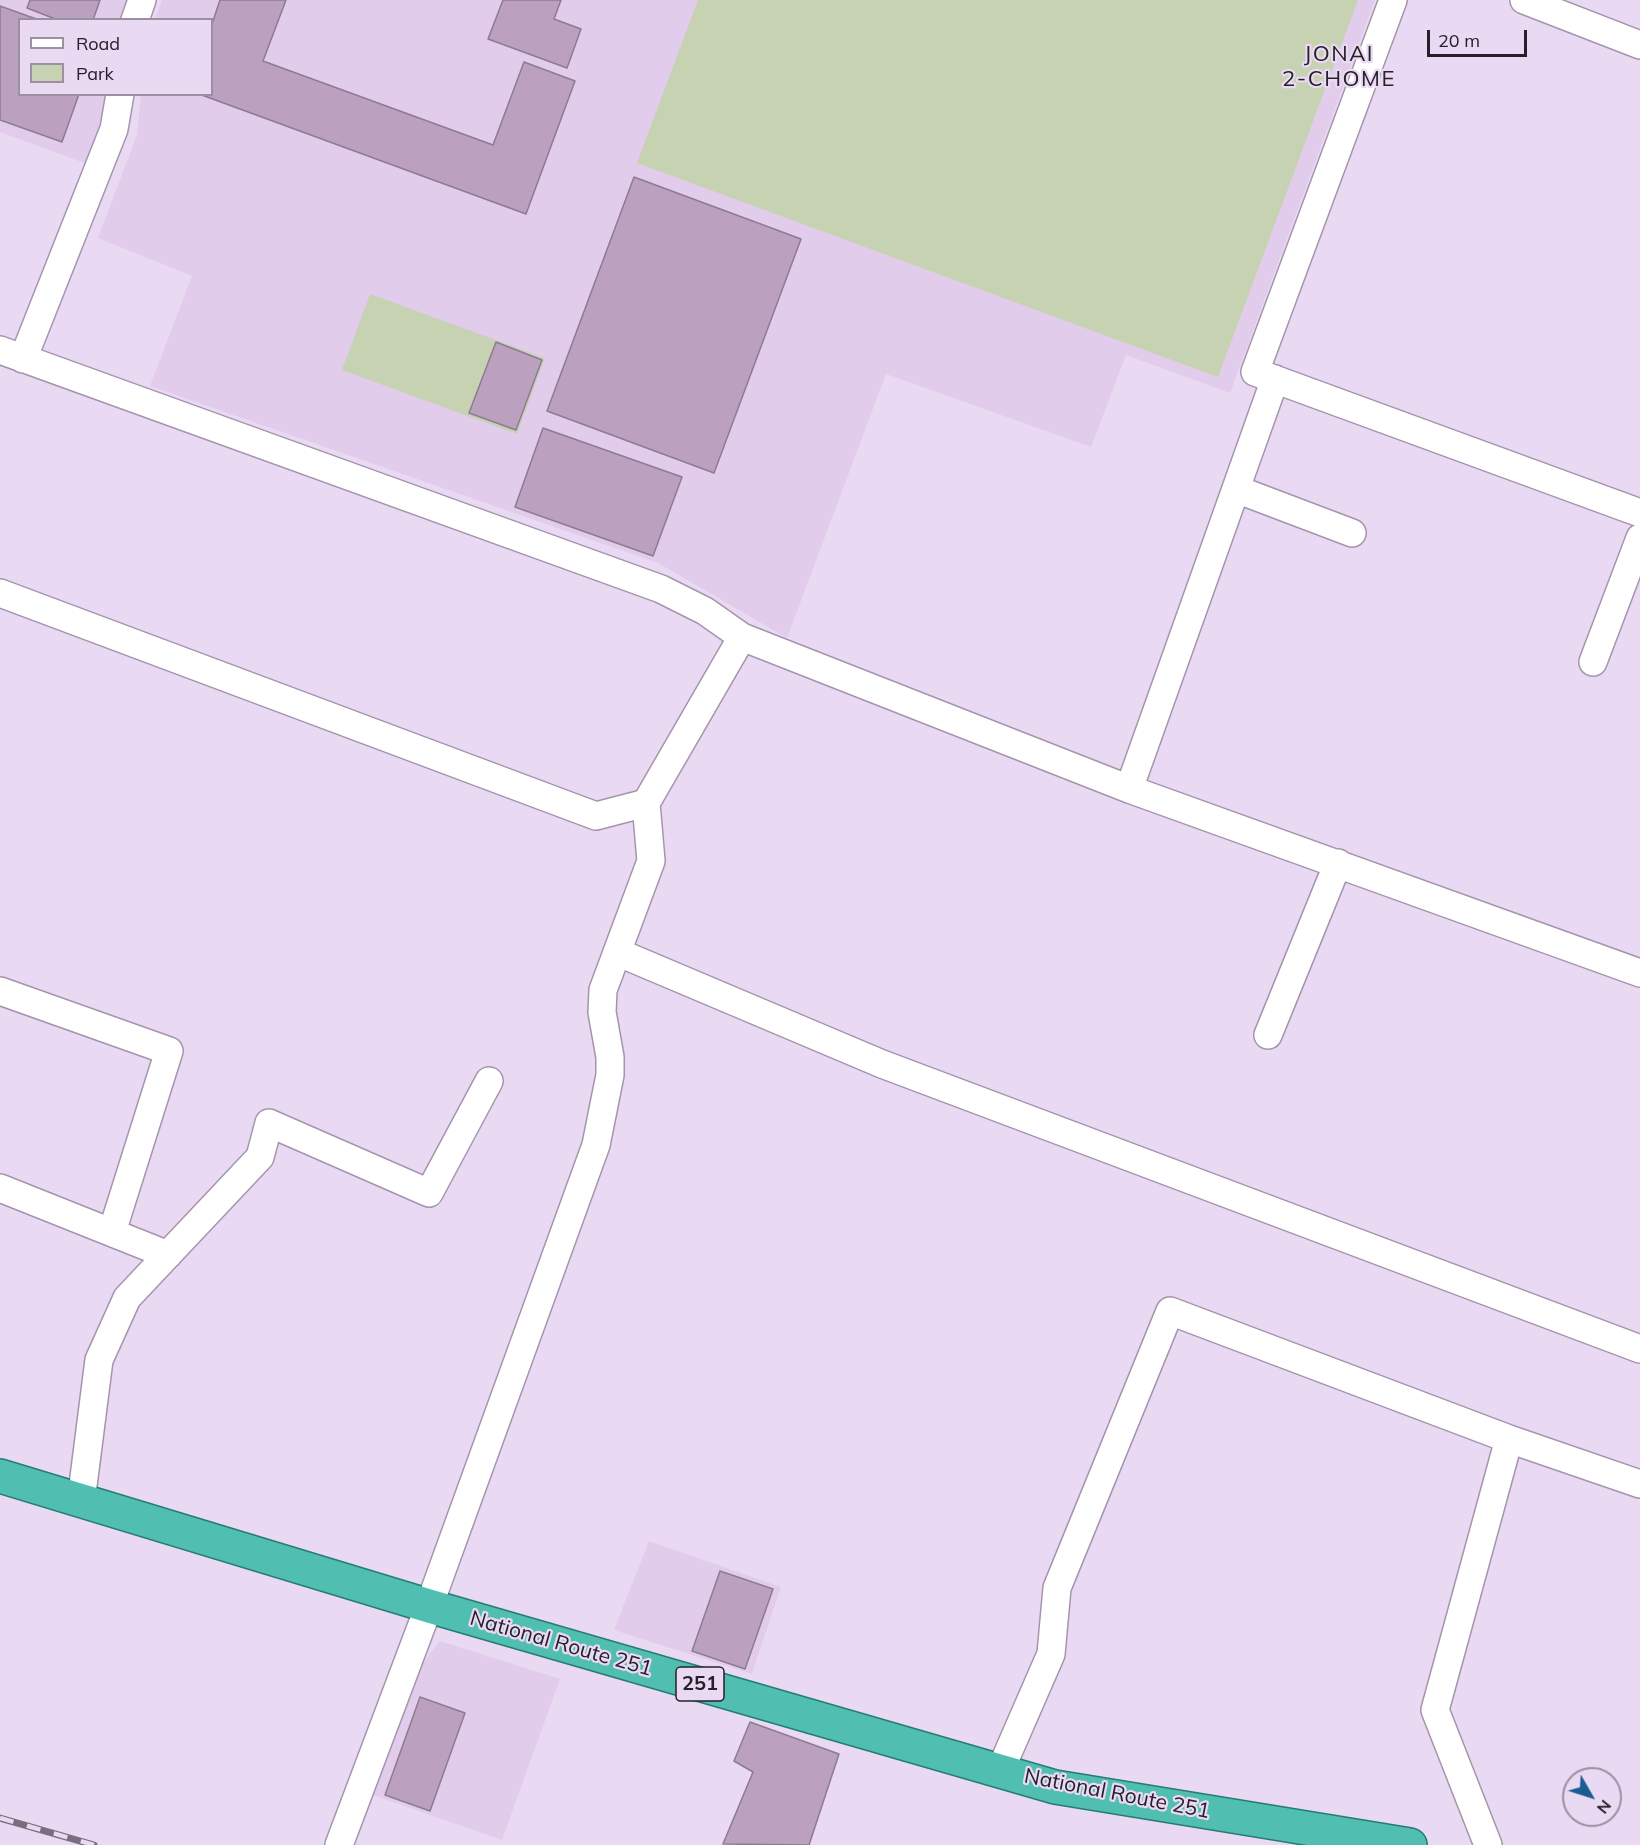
<!DOCTYPE html>
<style>
body{margin:0}
#map{position:relative;width:1640px;height:1845px;overflow:hidden;background:#ead9f3;font-family:Mulish,sans-serif}
canvas{display:block}
.legend{position:absolute;left:18px;top:18px;width:195px;height:78px;box-sizing:border-box;background:#ead9f3;border:2px solid #9c8fa2;margin:0;padding:8px 10px;list-style:none;font-size:18px;color:#262029}
.legend li{display:flex;align-items:center;gap:12px;height:30px}
.legend b{width:30px;border:2px solid #9c8fa2}
.north{position:absolute;left:1562px;top:1767px;width:60px;height:60px;box-sizing:border-box;background:#ead9f3;border:2px solid #9c8fa2;border-radius:50%;rotate:129deg;font-size:16px;font-weight:700;line-height:24px;text-align:center;color:#262029}
.north::after{content:'';display:block;margin:auto;width:21px;height:27px;background:#1b5d93;clip-path:polygon(50% 0,100% 100%,50% 72%,0 100%)}
.scale{position:absolute;left:1427px;top:30px;width:100px;height:27px;box-sizing:border-box;border:3px solid #262029;border-top:0;padding-left:8px;font-size:18px;line-height:21px;white-space:nowrap;color:#262029;-webkit-text-stroke:4px #ead9f3;paint-order:stroke}
</style>
<div id="map">
<canvas width="1640" height="1845"></canvas>
<ul class="legend">
<li><b style="height:8px;background:#fff"></b>Road</li>
<li><b style="height:16px;background:#c7d2b2"></b>Park</li>
</ul>
<div class="north">N</div>
<div class="scale">20 m</div>
</div>
<script>
const ctx = document.querySelector('canvas').getContext('2d');
ctx.lineJoin = 'round';
function fill(path, color) {
  ctx.fillStyle = color;
  ctx.fill(path, 'evenodd');
}
function strokePath(path, color, width, dash) {
  ctx.strokeStyle = color;
  ctx.lineWidth = width;
  ctx.lineCap = dash ? 'butt' : 'round';
  ctx.setLineDash(dash || []);
  ctx.stroke(path);
}
function drawText(font, color, halo, rows, align = 'center') {
  ctx.font = font + ' Mulish,sans-serif';
  ctx.lineWidth = 4.5;
  ctx.setLineDash([]);
  ctx.textBaseline = 'middle';
  ctx.strokeStyle = halo;
  ctx.fillStyle = color;
  for (const [text, x, y, turn = 0] of rows) {
    ctx.save();
    ctx.translate(x, y);
    ctx.rotate((+turn || 0) * Math.PI / 180);
    ctx.textAlign = isNaN(turn) ? turn : align;
    if (halo) ctx.strokeText(text, 0, 0);
    ctx.fillText(text, 0, 0);
    ctx.restore();
  }
}
fill(new Path2D(`
 M0,0H128L121,19L20,20V94L110,95L90,165L0,132Z
 M162,0H1375L1230,393L1126,355L1091,447L886,374L787,638L658,563L150,386L192,276L98,238L137,135L141,95L212,94V20L155,19Z
 M649,1541L781,1587L752,1674L614,1630Z
 M440,1641L560,1679L502,1840L373,1795L422,1664Z`), '#e1cceb');
fill(new Path2D(`
 M698,0H1358L1218,377L637,163Z
 M370,294L545,358L517,434L342,370Z`), '#c7d2b2');
const building = new Path2D(`
 M30,0H100L93,20H58L27,8Z
 M220,0H286L263,61L493,145L524,62L575,81L526,214L199,94H212V24Z
 M503,0H561L554,19L581,29L567,68L488,39Z
 M0,6L39,20H20V94H79L62,142L0,120Z
 M634,177L801,239L714,473L547,411Z
 M496,342L542,360L516,430L469,413Z
 M543,428L682,477L653,556L515,507Z
 M720,1571L773,1589L745,1669L692,1651Z
 M420,1697L465,1713L430,1811L385,1795Z
 M750,1722L839,1754L809,1845L723,1844L753,1772L734,1761Z`);
fill(building, '#bba0c0');
strokePath(building, '#8d7b90', 1.5);
const minor = new Path2D(`
 M1393,0L1255,372L1640,513
 M1524,0L1640,45
 M135,20L142,0
 M0,350L661,589L705,611L742,637L1129,789L1640,973
 M23,359L114,129L120,94
 M1236,489L1352,533
 M0,593L596,816L646,803
 M1593,662L1640,538
 M1129,789L1275,379
 M617,952L882,1064L1640,1349
 M0,991L169,1051L112,1232
 M1268,1035L1338,863
 M0,1188L168,1255
 M81,1501L99,1360L127,1298L260,1157L269,1123L429,1193L489,1081
 M1000,1771L1051,1654L1057,1588L1170,1311L1509,1439L1640,1484
 M339,1845L429,1606L596,1145L610,1075V1057L602,1012L603,990L651,861L646,803L742,637
 M1488,1845L1435,1710L1509,1439`);
const trunk = new Path2D(`
 M0,1476L429,1606L1055,1787L1410,1845`);
strokePath(minor, '#a595ac', 30);
strokePath(trunk, '#257c74', 36);
strokePath(minor, '#fff', 27);
strokePath(trunk, '#50beb0', 33);
const rail = new Path2D(`
 M0,1818L94,1845`);
strokePath(rail, '#796e7e', 7);
strokePath(rail, '#ead9f3', 4.5, [14]);
for (const [x, y, w] of [
 [700,1684,48]
]) {
  const box = new Path2D();
  box.roundRect(x - w / 2, y - 17, w, 34, 4.5);
  ctx.fillStyle = '#ead9f3';
  ctx.fill(box);
  strokePath(box, '#262029', 1.5);
}
drawText('bold 20px', '#262029', null, [
 ["251",700,1684]
]);
drawText('21px', '#262029', '#ead9f3', [
 ["National Route 251",561,1644,16],
 ["National Route 251",1117,1794,11]
]);
ctx.letterSpacing = '1.5px';
drawText('22px', '#262029', '#ead9f3', [
 ["JONAI",1339,54],
 ["2-CHOME",1339,79]
]);
ctx.letterSpacing = '0px';
</script>
